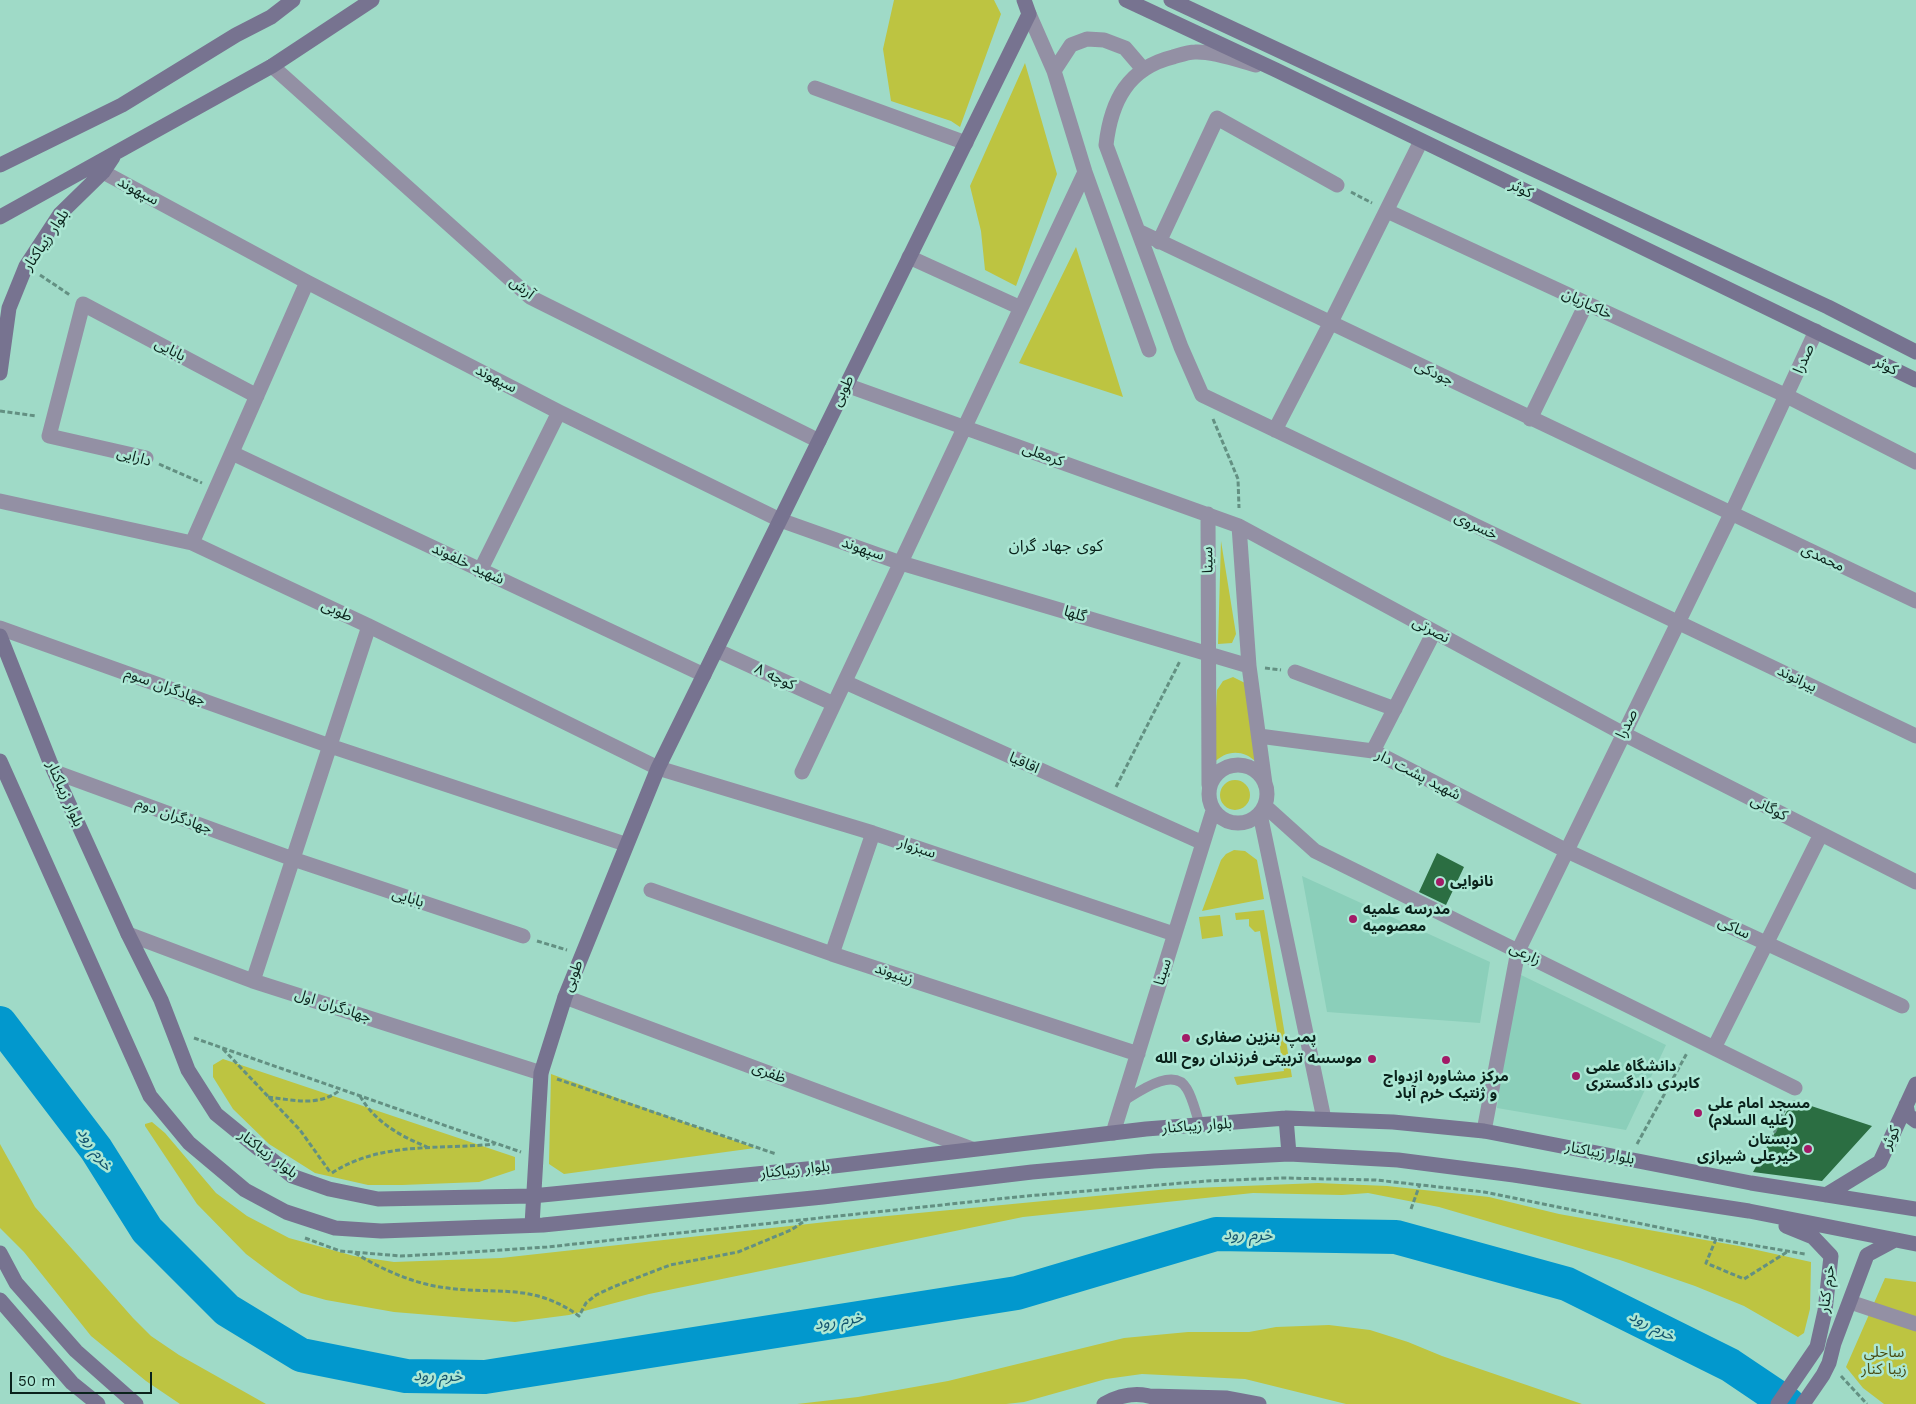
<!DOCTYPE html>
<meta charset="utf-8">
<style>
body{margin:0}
#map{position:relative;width:1916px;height:1404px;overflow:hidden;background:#9fdac7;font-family:"Work Sans",sans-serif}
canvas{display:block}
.scale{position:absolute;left:10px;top:1372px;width:142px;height:22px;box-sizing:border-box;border:2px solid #0a221b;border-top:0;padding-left:6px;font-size:15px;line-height:18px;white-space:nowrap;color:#0a221b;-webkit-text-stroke:4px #ace7d4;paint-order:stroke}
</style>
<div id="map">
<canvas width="1916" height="1404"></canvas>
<div class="scale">50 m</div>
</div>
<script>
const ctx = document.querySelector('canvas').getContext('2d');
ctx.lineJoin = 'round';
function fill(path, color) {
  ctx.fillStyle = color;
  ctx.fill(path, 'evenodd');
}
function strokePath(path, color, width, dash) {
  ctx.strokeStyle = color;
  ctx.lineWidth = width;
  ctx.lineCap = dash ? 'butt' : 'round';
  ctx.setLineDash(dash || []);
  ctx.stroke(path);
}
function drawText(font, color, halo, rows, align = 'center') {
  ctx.font = font + ' "Work Sans","Noto Sans Arabic",sans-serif';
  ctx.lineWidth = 5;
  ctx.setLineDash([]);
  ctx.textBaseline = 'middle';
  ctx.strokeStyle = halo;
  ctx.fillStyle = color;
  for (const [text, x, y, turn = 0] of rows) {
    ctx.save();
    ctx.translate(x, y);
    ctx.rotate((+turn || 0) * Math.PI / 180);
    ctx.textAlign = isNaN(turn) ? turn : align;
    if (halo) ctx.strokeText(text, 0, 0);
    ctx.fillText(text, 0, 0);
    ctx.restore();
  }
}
fill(new Path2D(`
 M1302,876L1490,962L1480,1023L1327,1012Z
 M1521,975L1666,1045L1626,1130L1497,1108L1505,1031Z`), '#8bcfba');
fill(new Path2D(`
 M894,0H994L1001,14L960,127L951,121L891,101L883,49Z
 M1025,63L1057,174L1016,286L985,270L981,231L970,186Z
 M1076,247L1123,397L1019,363Z
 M1221,541L1236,634L1232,643L1218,644Z
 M1233,677L1247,684L1256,762C1243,749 1225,750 1213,764L1217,690L1223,681Z
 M1220 795a15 15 0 1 1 30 0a15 15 0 1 1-30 0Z
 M1234,850L1245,851L1257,860L1264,899L1202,911L1221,860L1226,854Z
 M1264,910L1292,1077L1237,1085L1234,1077L1284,1071L1260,931L1255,932L1249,926V919L1236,920L1235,913Z
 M1220,915L1223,936L1202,939L1199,917Z
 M223,1059L515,1157V1170L479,1182L402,1185H368L315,1173L269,1144L233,1109L213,1077V1065Z
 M551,1074L755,1148L564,1174L549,1164Z
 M152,1122L165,1133L216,1193L247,1216L289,1238L354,1256L394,1262L501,1258L835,1221L1169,1189L1318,1183L1387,1186L1489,1197L1559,1214L1739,1246L1811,1262L1810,1309L1804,1333L1798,1337L1744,1306L1695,1286L1620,1260L1439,1207L1368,1193L1342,1195L1253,1193L1023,1217L649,1294L569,1315L515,1322L394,1312L326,1300L301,1293L278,1278L246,1254L197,1204L145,1126V1124Z
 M0,1144L35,1207L133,1318L151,1336L179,1355L266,1404H180L146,1381L91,1336L24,1252L0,1228Z
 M1885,1278L1916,1282V1404H1884L1863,1388L1846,1367Z
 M1329,1325L1370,1330L1408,1342L1442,1356L1582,1404H1346L1245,1379L1142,1374L1106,1379L1024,1402L1006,1404H797L858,1397L948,1381L1124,1338L1188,1332H1249L1276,1327Z`), '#bdc441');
strokePath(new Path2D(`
 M0,1023L96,1149L147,1230L227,1310L301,1355L406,1376L485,1377L1017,1293L1216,1234L1396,1237L1567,1284L1730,1365L1788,1404`), '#0298cd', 34);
fill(new Path2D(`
 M1437,853L1464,867L1446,905L1419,892Z
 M1793,1100L1872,1126L1822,1181L1753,1172Z`), '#2b6e42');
strokePath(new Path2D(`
 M1351,192L1372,203
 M40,275L70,295
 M0,411L36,416
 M1213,419L1238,479L1239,508
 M159,464L202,483
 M1265,668L1281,670
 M1116,787L1180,661
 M537,941L567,950
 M194,1038L521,1152
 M223,1049L300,1130L330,1172
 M557,1079L776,1154
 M360,1096C375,1122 400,1136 427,1147
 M268,1097C294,1100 319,1107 340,1090
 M1637,1144L1687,1053
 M1759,1167L1788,1102
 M332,1173C381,1141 439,1150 495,1144
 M1411,1209L1420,1184
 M305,1238L340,1251L401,1256L458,1253L547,1247L1026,1196L1207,1181L1283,1178L1376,1180L1484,1192L1716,1239L1805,1254
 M1716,1239L1706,1263L1744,1279L1787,1252
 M355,1253C381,1269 410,1282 440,1287C493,1296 531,1281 579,1316L586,1303L596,1295L613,1287L670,1265L738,1252L791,1230L806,1220
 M1841,1376L1867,1404`), '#639082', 3, [5, 2.5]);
strokePath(new Path2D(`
 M1122,1102C1137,1093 1174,1065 1187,1089C1193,1099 1196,1114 1200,1125`), '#9390a4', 10);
strokePath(new Path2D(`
 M1029,14L1054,71L1085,172L1149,350
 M1256,65C1238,60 1213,51 1195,52C1188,52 1180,55 1173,57C1128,68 1111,101 1106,145L1181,347L1202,395L1916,736
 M272,66L530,297L819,441
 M1054,71L1071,45L1087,39L1104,40L1125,48L1143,69
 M815,88L966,143
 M103,172L307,282L559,412L780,520L901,563L1249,666
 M1387,211L1787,396L1916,462
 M1138,231L1916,601
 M1159,242L1217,118L1337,185
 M909,257L1021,308
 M846,385L1239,526L1622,733L1916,882
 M1530,419L1586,304
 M1275,430L1330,324L1421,141
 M232,453L704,675
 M146,458L49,436L83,304L257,396
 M0,501L192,543L369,626L658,768L873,833L1174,934
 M1208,514L1209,785
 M1239,526L1249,666L1265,784
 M192,543L307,282
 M480,571L559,412
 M0,628L330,746L625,844
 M716,650L834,704
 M1295,672L1395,709
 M845,682L1203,843
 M1259,736L1373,751L1567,851L1902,1006
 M1373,751L1434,632
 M1209 794a29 29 0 1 1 58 0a29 29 0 1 1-58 0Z
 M55,772L293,859L523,936
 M802,772L1085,172
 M1265,806L1315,851L1795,1088
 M1260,814L1324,1119
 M651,890L832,954L1138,1054
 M128,934L253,981L541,1073
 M832,954L873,833
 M253,981L369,626
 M565,997L972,1149
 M1714,1048L1821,834
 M1484,1131L1518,951L1731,514L1816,331
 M1113,1133L1213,811
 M1850,1302L1916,1324`), '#9390a4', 15);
strokePath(new Path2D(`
 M1126,0L1276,70L1916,380
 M1171,0L1828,307L1916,352
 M0,165L122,105L236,35L271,17L293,0
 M0,217L272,66L372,0
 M0,373L9,308L26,266L60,214L103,172L113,157
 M0,636L50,762L128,934L161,1000L188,1070L216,1114L292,1176L329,1189L378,1199L532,1196L817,1168L1146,1129L1286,1118L1393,1122L1484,1131L1751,1183L1916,1209
 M0,761L150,1096L189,1143L245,1190L286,1212L335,1228L381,1231L543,1225L823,1197L1032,1172L1154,1161L1289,1154L1398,1160L1514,1175L1749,1211L1916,1244
 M1906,1105L1908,1115L1916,1121
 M1286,1118L1289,1154
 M1826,1195L1880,1162L1916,1084
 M532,1225L541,1073L565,997L658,768L1029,14L1024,0
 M0,1253L16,1283L76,1351L136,1404
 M0,1300L72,1383L98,1404
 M1149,1396L1227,1398L1259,1404
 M1104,1404C1122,1394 1139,1391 1158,1399
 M1778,1404L1817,1347L1825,1311L1831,1256L1813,1237L1786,1226
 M1803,1404L1823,1375L1829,1363L1834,1343L1867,1255L1895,1240`), '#777390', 15);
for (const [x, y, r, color] of [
 [1440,882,5,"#a21b67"],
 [1353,919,5,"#a21b67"],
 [1186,1038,5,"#a21b67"],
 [1372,1059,5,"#a21b67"],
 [1446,1060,5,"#a21b67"],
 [1576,1076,5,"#a21b67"],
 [1698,1113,5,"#a21b67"],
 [1808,1149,5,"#a21b67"]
]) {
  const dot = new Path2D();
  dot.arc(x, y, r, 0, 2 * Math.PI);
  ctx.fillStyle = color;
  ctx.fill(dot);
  strokePath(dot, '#ace7d4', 2);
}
drawText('15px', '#0a221b', '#ace7d4', [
 ["کوثر",1521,189,26],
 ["سپهوند",138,191,28],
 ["بلوار زیباکنار",46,240,-56],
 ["آرش",522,288,38],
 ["خاکبازیان",1587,304,25],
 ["بابایی",170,350,28],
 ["صدرا",1804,359,-66],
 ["کوثر",1886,366,26],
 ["جودکی",1434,373,25],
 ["سپهوند",496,379,27],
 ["طوبی",843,391,-64],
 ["کرمعلی",1043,455,20],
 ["دارایی",134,457,16],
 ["خسروی",1476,526,26],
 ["سپهوند",863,549,19],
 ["محمدی",1823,558,25],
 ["سینا",1208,560,-91],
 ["شهید خلفوند",468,564,25],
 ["طوبی",337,611,25],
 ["گلها",1075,614,17],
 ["نصرتی",1431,630,28],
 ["کوچه ۸",775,677,25],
 ["بیرانوند",1797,679,26],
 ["جهادگران سوم",165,687,20],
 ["صدرا",1627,724,-64],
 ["اقاقیا",1024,763,24],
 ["شهید پشت دار",1418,775,27],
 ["بلوار زیباکنار",65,794,66],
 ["کوگانی",1769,808,27],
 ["جهادگران دوم",174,816,20],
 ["سبزوار",917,848,18],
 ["بابایی",408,898,18],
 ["ساکی",1734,928,25],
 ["زارعی",1525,954,26],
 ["سینا",1163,972,-73],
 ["زینیوند",894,974,18],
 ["طوبی",573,976,-69],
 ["جهادگران اول",333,1006,18],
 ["ظفری",769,1073,21],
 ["بلوار زیباکنار",1197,1126,-4],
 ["کوثر",1891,1138,-65],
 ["بلوار زیباکنار",1600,1153,11],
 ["بلوار زیباکنار",268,1154,37],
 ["بلوار زیباکنار",795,1170,-6],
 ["خرم کنار",1827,1289,-83]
]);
drawText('bold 15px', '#0a221b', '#ace7d4', [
 ["نانوایی",1450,882],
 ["مدرسه علمیه",1363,910],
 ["معصومیه",1363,927],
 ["پمپ بنزین صفاری",1196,1038],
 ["موسسه تربیتی فرزندان روح الله",1362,1059,"right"],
 ["دانشگاه علمی",1586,1067],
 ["کابردی دادگستری",1586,1084],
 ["مرکز مشاوره ازدواج",1446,1077,"center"],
 ["و ژنتیک خرم آباد",1446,1094,"center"],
 ["مسجد امام علی",1708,1104],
 ["(علیه السلام)",1708,1121],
 ["دبستان",1798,1140,"right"],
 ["خیرعلی شیرازی",1798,1157,"right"]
], 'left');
drawText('15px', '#484b12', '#ace7d4', [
 ["ساحلی",1884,1353],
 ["زیبا کنار",1884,1370]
]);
drawText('16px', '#0a221b', '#ace7d4', [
 ["کوی جهاد گران",1056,546]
]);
drawText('italic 16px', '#11526e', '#ace7d4', [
 ["خرم رود",95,1149,55],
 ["خرم رود",1248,1235,1],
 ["خرم رود",839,1321,-9],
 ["خرم رود",1652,1326,27],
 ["خرم رود",438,1376,1]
]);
</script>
